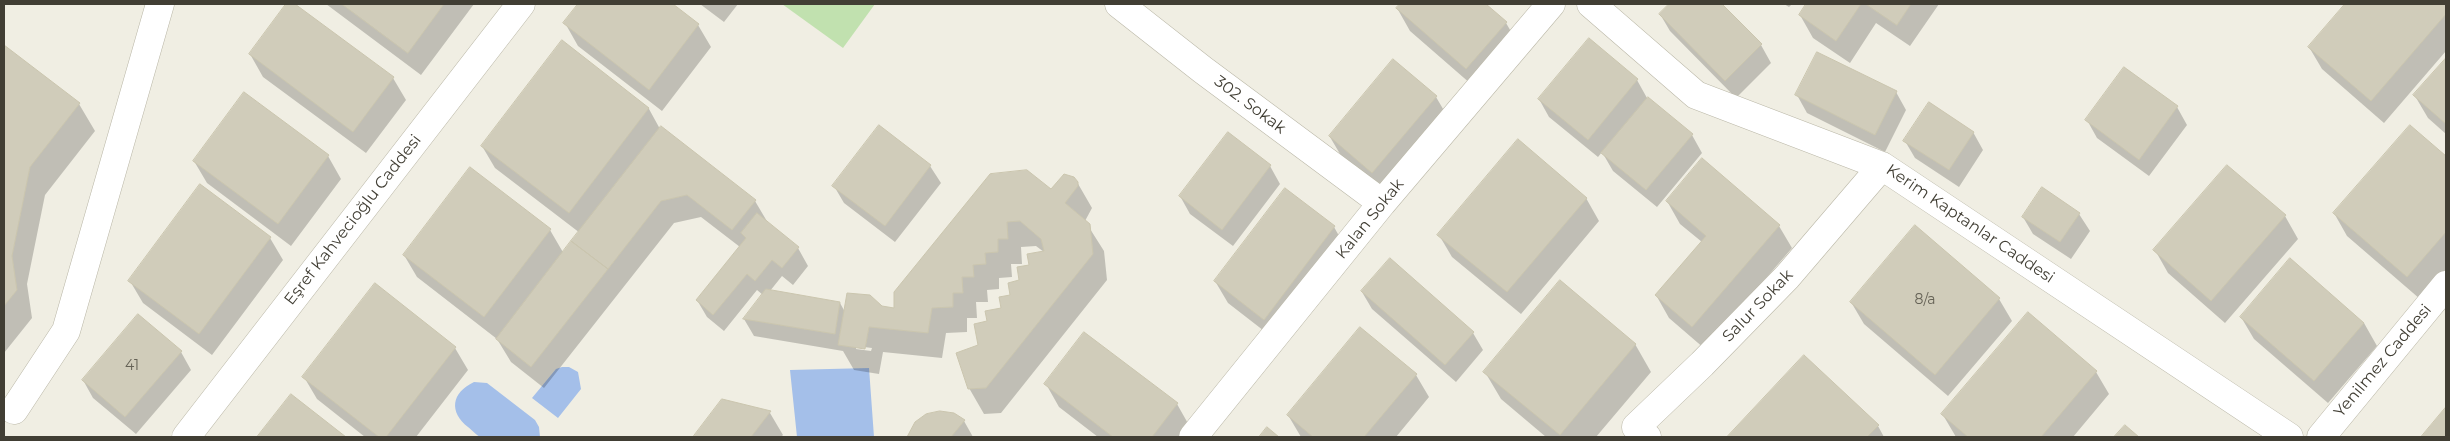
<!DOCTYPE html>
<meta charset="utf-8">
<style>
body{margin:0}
#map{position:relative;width:2450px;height:441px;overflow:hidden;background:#f0eee3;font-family:Montserrat,sans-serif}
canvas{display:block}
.frame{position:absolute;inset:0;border:5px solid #413e34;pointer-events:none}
</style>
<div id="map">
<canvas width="2450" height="441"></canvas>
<div class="frame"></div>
</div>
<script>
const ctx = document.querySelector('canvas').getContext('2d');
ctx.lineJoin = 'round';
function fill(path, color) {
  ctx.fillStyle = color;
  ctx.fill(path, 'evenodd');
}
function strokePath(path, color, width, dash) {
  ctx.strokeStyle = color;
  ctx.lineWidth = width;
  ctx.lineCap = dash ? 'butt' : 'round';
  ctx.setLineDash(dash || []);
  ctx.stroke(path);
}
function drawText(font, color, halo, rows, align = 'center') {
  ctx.font = font + ' Montserrat,sans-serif';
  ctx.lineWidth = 4;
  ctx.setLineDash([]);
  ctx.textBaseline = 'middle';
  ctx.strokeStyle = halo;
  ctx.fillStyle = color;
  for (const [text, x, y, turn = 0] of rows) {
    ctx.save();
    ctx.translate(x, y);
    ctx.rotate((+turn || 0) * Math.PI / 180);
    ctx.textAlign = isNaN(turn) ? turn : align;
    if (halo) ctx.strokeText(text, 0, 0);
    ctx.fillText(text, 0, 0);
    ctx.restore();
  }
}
fill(new Path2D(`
 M782,4H875L843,48Z`), '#c1e1af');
fill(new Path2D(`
 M562,367H569L578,372L581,389L558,418L532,398L556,369Z
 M869,368L874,437H797L790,370Z
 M474,382L487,383L535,420L539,427L540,437C528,437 490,441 481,437C477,436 472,430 468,427C449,412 451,393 474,382Z`), '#a4bfe9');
fill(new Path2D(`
 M288,4H293L393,78L406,100L366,153L263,77L250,54Z
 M326,4H474L421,75Z
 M580,4H671L698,25L711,47L662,111L578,46L565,23Z
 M700,4H738L724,22Z
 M1401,4H1484L1506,23L1519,45L1479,91L1410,31L1397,8Z
 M1671,4H1720L1761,45L1771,63L1736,98L1670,31L1660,14Z
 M1784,4H1792L1789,7Z
 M1808,4H1939L1910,46L1876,23L1850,63L1813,38L1800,15Z
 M2347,4H2446V51L2384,123L2322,69L2309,47Z
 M1589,40L1637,80L1647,98L1692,135L1702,153L1657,207L1613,171L1602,152L1598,157L1549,117L1539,99Z
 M562,42L649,109L660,129L755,201L768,223L798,248L808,266L793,285L782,276L770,291L840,303L845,312L881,307L895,310L896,293L1051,190L1077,182L1092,208L1085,221L1104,251L1107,280L1001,413L984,414L969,388L979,346L988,322L1002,309L1031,266L1044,252L1036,246L1021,247L1022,264H1011L1012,277L999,278V289L987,290L988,302H976L977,318H967V332L946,333L942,358L883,352L879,374L854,370L843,351L754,336L744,319L763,295L757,290L724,331L707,317L697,300L740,247L701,217L674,223L544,388L511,362L497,339L417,277L404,255L550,230L564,254L580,233L495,168L482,146ZM856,346L872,348L871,351L856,349Z
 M4,46L79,104L95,131L45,195L27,284L32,318L4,353Z
 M2446,59V134L2428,118L2415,96Z
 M1896,92L1906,110L1885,152L1807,113L1797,95Z
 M244,94L328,156L341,179L291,246L207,183L194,161Z
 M1436,97L1449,119L1385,195L1343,159L1330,137Z
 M2177,107L2187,125L2149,176L2097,138L2087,120Z
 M2410,126L2446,157V269L2420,299L2347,236L2334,213Z
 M879,127L930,166L941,183L895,242L844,203L834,186Z
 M1973,132L1983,150L1959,187L1915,158L1905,141Z
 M1228,134L1270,166L1280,184L1233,246L1190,214L1180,196Z
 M1586,198L1599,221L1521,314L1452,257L1439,235Z
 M1667,201L1779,226L1792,248L1705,349L1669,318L1656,295L1702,242L1680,224Z
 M2079,214L2090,231L2071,259L2033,234L2023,217Z
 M2285,216L2298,239L2225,323L2168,273L2155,250Z
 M1334,227L1347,250L1277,341L1228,303L1215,281Z
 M270,238L283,260L212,355L143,303L130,281Z
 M1362,292L1473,333L1483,350L1456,382L1372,309Z
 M1999,299L2012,321L1948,396L1864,324L1851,302Z
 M2241,317L2364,323L2377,346L2328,403L2254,339Z
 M1084,334L1177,404L1190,427L1182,437H1098L1059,407L1046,384Z
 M1635,344L1651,372L1596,437H1546L1501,399L1485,372Z
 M455,348L468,370L416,437H365L317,399L304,377Z
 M181,352L191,370L136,434L93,398L83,380Z
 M1804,357L1878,426L1884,437H1729Z
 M2096,372L2109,394L2073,437H1956L1943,415Z
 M1416,375L1429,397L1396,437H1301L1288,415Z
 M291,396L344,437H258Z
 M722,401L770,413L783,435L781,437H694Z
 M2446,409V437H2422Z
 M953,414L964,421L973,437H908L916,423Z`), '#0003');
const building = new Path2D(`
 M286,4H295L394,77L353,132L249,54Z
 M342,4H444L408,53Z
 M578,4H673L699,24L649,90L563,23Z
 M1400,4H1486L1507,22L1466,69L1396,8Z
 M1669,4H1722L1762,44L1725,81L1659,14Z
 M1806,4H1861L1836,41L1799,15Z
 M1866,4H1911L1897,25Z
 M2345,4H2446V14L2371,101L2308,47Z
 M1589,38L1638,79L1588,140L1538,99Z
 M562,40L649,108L569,213L481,146Z
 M4,45L80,103L30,167L12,256L17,290L4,306Z
 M1817,52L1897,91L1875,135L1795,95Z
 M2446,58V124L2413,95Z
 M1393,59L1437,96L1372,173L1329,136Z
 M2124,67L2178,106L2139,160L2085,120Z
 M244,92L329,155L278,224L193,161Z
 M1648,97L1693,134L1646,190L1601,153Z
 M1929,102L1974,132L1949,170L1903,141Z
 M879,125L931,165L885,226L832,186Z
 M2410,125L2446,156V232L2407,277L2333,213Z
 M661,126L756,200L732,230L687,195L661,201L608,269L571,241Z
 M1228,132L1271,165L1222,230L1179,196Z
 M1518,139L1587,198L1507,292L1437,235Z
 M1702,158L1780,225L1692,327L1655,295L1706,236L1666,201Z
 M2227,165L2286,215L2211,301L2153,250Z
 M470,167L551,229L484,317L403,255Z
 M1027,170L1051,189L1064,174L1074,177L1078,182V186L1065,203L1090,224L1093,254L986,388L968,389L956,353L978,345L974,324L987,321L985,311L1001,308L999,297L1010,295L1008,283L1019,280L1017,267L1029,265L1027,254L1044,251L1041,239L1020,221L1007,222L1008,239H998V252L985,253L986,264L973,265L974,277H962L963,293H953V307L932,308L928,333L869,327L865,349L838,345L847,293L870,295L882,306L894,308V292L990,174Z
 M200,184L271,237L199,334L128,281Z
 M2042,187L2080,213L2060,242L2022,217Z
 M1285,188L1335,226L1264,320L1214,281Z
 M757,213L799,247L782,268L772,260L755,281L747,274L713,315L696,300L746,238L741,233Z
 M1915,225L2000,298L1935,375L1850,302Z
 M571,241L608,269L531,367L496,339Z
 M1390,258L1474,332L1445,365L1361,291Z
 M2290,258L2364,323L2314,381L2240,317Z
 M1560,280L1636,344L1560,435L1483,372Z
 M375,283L456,347L386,437H379L302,377Z
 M766,289L840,302L835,334L743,319Z
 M2028,312L2097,371L2041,437H1968L1941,414Z
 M138,314L182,351L125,417L82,380Z
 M1360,327L1417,374L1364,437H1313L1287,415Z
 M1084,332L1178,403L1152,437H1113L1044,384Z
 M1804,355L1879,425L1867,437H1727Z
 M291,394L346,437H257Z
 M722,399L771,411L751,437H693Z
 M2446,407V437H2421Z
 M940,411L954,413L965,420L951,437H907L915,422L926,414Z
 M2125,425L2139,437H2114Z
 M1267,427L1279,437H1259Z`);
fill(building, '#d0ccba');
strokePath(building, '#cac5ae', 1);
const minor = new Path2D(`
 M1119,4L1203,70L1382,203
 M1591,4L1696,95L1882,166L2289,437
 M14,410L66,331L160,4
 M186,437L521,4
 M1193,437L1382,203L1551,4
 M1647,437L1636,427L1702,364L1787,277L1882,166
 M2321,437L2446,285`);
strokePath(minor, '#bab7a7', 29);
strokePath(minor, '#fff', 28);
drawText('14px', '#656256', null, [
 ["8/a",1925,300],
 ["41",132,366]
]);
drawText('16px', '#413e34', '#fff', [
 ["302. Sokak",1250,105,37],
 ["Kalan Sokak",1370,219,-51],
 ["Eşref Kahvecioğlu Caddesi",353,220,-52],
 ["Kerim Kaptanlar Caddesi",1970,224,34],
 ["Salur Sokak",1758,306,-46],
 ["Yenilmez Caddesi",2383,361,-50]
]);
</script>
